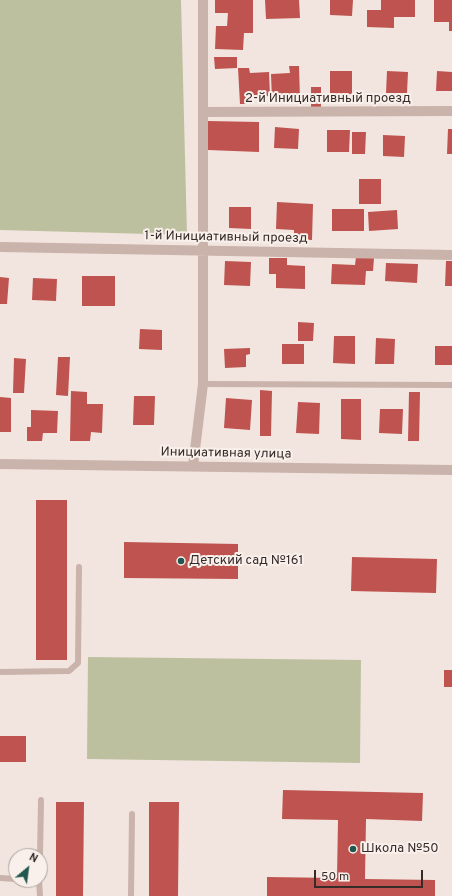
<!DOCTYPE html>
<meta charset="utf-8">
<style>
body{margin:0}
#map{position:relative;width:452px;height:896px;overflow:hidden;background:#f2e5df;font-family:Overpass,sans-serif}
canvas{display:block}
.north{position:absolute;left:8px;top:848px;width:40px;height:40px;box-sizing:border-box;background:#f9f0eb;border:1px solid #aba19e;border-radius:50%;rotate:29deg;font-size:11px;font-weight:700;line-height:16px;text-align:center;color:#372b2a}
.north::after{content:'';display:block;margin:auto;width:14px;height:18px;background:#21574f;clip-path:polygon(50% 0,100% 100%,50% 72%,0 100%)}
.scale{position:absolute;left:314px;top:870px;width:109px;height:18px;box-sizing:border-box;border:2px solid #372b2a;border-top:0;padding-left:5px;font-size:12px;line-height:14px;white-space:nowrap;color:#372b2a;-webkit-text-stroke:3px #f9f0eb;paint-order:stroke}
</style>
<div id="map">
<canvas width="452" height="896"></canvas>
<div class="north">N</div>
<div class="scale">50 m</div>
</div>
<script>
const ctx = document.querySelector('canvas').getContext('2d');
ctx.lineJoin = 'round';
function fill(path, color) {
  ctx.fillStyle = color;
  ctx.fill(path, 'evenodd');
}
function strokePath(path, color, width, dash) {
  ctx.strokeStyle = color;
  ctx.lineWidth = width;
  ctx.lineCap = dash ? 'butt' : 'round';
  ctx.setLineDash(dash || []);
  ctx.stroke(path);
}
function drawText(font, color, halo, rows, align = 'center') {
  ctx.font = font + ' Overpass,sans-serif';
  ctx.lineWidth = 4;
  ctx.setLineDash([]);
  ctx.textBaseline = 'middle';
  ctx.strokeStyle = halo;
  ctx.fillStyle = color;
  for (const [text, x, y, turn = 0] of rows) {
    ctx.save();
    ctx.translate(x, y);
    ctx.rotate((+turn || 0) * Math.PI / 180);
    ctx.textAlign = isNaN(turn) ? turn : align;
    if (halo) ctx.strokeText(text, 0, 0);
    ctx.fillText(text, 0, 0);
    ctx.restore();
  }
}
fill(new Path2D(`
 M0,0H181L187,235L0,230Z
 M88,657L361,660L360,763L87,759Z`), '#bcc09f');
fill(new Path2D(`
 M215,0H253V33H244L243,50L215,49L216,26H227L228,13H215Z
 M265,0H299L300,18L266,19Z
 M330,0H353L352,16L330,15Z
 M381,0H415V17H394V28L367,27V10H381Z
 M434,0H452V31H449V22H434Z
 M214,57H237V68L215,69Z
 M289,66H299L300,99L272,100L271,74L290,73Z
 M238,68H249L250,73L269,72L270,96L250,97V104H240Z
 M330,71H352V94L330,93Z
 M387,71L408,72L407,93H386Z
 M437,71L452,72V91H436Z
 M311,87H321V110H311Z
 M208,121L259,122V152L208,150Z
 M275,127L299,129L298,149L274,148Z
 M448,129H452V154H447Z
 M327,130H350L349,152H327Z
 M352,132H366L365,154H352Z
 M383,135L405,136L404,157L383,156Z
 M359,179H381V204H359Z
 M277,202L313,204L312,240L294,239V230L276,229Z
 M229,207H251V229L229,228Z
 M332,209H364V231H332Z
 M397,210L398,229L369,231L368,212Z
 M356,257L374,258L373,271H366L365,285L331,284L332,264L355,265Z
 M269,258H287V265L305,266V289L276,288V274H269Z
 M225,261L251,262L250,286L224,285Z
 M446,261H452V286H445Z
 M386,263L418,264L417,283L385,281Z
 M82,276H115V306H82Z
 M0,277L9,278L7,304H0Z
 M33,278L57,279L56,301L32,300Z
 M298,322L314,323L313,341H298Z
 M140,329L162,330V350L139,349Z
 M334,336H355V364L333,363Z
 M376,338L395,339L394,364H375Z
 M282,344H304V364H282Z
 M435,346H452V365H435Z
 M250,348V354L246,355V367L225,368L224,349Z
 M58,357H70L68,396L56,395Z
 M14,358L26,359L24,393H13Z
 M260,390L272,391L271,436H260Z
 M71,391L87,392V404H103L102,433L91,432L90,441H70Z
 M409,392H420L419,441H408Z
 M134,396H155L154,425H133Z
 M0,397L11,398V432H0Z
 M226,398L252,400L250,430L224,428Z
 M341,399H361V440L341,439Z
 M298,402L320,403L319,434L296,433Z
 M380,409H403L402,434L379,433Z
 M31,410L58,411L57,433H43L42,441H27V427H31Z
 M36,500H67V660H36Z
 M124,542L238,544V579L124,578Z
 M352,557L437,559L436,593L351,591Z
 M444,670H452V687H444Z
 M0,736H26V762H0Z
 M283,790L423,793L422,821L366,819L365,879L435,880V896H267V877L337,878L338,820L282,819Z
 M56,802H84L83,896H56Z
 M149,802H179L178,896H149Z`), '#bf534f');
strokePath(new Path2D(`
 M203,384L452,385
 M0,672L69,671L78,663L79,567
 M40,856L41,800
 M0,878L16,879
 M39,880L40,896
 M131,896L132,814`), '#c9b3ab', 6);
strokePath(new Path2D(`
 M203,112L452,111
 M0,247L452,255
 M0,464L452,470
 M193,466L203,384V0`), '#c9b3ab', 10);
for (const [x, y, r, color] of [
 [181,561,4,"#21574f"],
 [353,849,4,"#21574f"]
]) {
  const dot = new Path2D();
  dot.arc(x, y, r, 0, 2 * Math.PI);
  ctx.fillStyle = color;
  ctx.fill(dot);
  strokePath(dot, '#f9f0eb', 1.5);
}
drawText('13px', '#372b2a', '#f9f0eb', [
 ["2-й Инициативный проезд",328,99],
 ["1-й Инициативный проезд",226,238,1],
 ["Инициативная улица",226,454,1]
]);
drawText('13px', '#372b2a', '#f9f0eb', [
 ["Детский сад №161",189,561],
 ["Школа №50",361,849]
], 'left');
</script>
